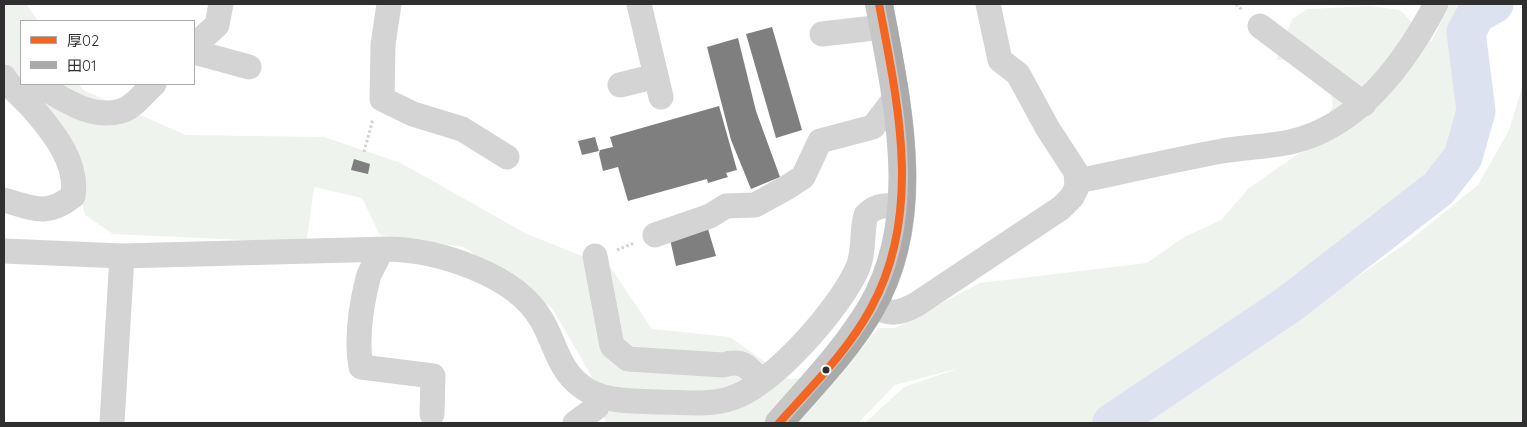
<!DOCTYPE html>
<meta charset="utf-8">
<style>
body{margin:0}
#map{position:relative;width:1527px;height:427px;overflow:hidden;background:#fff;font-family:Quicksand,"Noto Sans JP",sans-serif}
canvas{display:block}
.frame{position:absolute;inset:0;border:5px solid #2f2f2f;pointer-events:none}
.legend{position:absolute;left:20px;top:20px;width:175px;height:65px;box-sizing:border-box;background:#fff;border:1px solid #acacac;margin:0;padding:6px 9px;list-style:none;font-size:15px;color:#2f2f2f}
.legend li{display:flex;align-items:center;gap:10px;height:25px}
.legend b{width:25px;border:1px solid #acacac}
</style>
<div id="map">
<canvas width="1527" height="427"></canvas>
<div class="frame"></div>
<ul class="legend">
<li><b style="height:6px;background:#f26522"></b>厚02</li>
<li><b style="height:6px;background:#aaa"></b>田01</li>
</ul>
</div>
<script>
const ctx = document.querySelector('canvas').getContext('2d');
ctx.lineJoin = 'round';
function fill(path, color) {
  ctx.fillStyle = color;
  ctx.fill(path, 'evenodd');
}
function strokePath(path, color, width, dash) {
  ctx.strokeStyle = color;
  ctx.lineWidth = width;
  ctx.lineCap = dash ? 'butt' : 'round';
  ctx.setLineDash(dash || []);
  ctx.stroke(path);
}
fill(new Path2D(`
 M4,4H26L38,21H21V84H79L83,90L186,135L324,137L401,163L525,233L611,268L652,329L730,337L789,379L837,377L879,328H895L980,283L1147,263L1184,237L1221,220L1249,188L1308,147L1333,106L1325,58L1276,60L1292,19L1307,9L1370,6L1400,10L1431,42L1450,4H1466L1458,8L1454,56L1459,135L1395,216L1146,392L1095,423H865L904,387L960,368L895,385L858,423H606L592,377L552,308L464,247L380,235L362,198L314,187L307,239L288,242L113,234L85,215L64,127L4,80Z
 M1523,85V423H1146L1409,241L1478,185L1509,130Z`), '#eff3ed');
strokePath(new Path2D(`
 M1467,4L1470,25`), '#dce2ef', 6);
strokePath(new Path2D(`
 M1112,423L1288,305L1439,188L1463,157L1476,111L1466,32L1476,14L1494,4`), '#dce2ef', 39);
fill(new Path2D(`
 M772,27L802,130L776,138L746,34Z
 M738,38L756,111L780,177L751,189L731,140L707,47Z
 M719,106L737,170L726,173L728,177L708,183L707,179L628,201L618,167L603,171L599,154L600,150L613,147L610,137Z
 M595,137L599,151L582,155L578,141Z
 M354,159L370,164L368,174L351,170Z
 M708,229L716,256L676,266L669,235Z`), '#7f7f7f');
strokePath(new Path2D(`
 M1236,4L1243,11
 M364,152L373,119
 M617,250L634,243`), '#d3d3d3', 3, [2.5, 2.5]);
strokePath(new Path2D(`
 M389,4L383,45L382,99L413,114L462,129L507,157
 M639,4L661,97
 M1260,26L1364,104
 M822,34L883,27
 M194,46L217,25L221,4
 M194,52L249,67
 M4,77C12,90 25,99 35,111C55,134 78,164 73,196C47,217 33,208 4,200
 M37,84C62,98 90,120 121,111C133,108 145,92 154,84
 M620,85L656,76
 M1078,181C1126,171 1174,160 1222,151C1244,147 1267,147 1290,142C1359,127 1405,63 1436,4
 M655,235L710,216L726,206L755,205L786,188L803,177L820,141L873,127L896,97
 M380,250C378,261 371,268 368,278C361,306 356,339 361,367L433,376L432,414
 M4,251L122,256L388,249C437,250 515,274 541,319C555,342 558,369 581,386C603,403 635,401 661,402C684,402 710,406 732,398C773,385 842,306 858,267C865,250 861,232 866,215C877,204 887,205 902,207
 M595,256L612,346L628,359L723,365C744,359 748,367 761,382
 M873,306C891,315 899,314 917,304L1061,208L1072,197L1077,187L1076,172L1048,129L1018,74L1000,60L988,4
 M112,423L122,256
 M575,423L597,407L600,396`), '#d4d4d4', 25);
strokePath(new Path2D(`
 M779,423C811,386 846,350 871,308C925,217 897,101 879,4`), '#c7c7c7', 28);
strokePath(new Path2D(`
 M779,423C811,387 848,351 871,308C923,213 898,104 879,4`), '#f26522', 8);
strokePath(new Path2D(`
 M792,423C823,388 856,354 879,314C934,219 908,105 889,4`), '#aaa', 8);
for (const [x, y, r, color] of [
 [826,370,4.5,"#2f2f2f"]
]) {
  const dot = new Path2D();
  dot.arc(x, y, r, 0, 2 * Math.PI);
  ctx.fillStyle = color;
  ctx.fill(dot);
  strokePath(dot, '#fff', 2);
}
</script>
